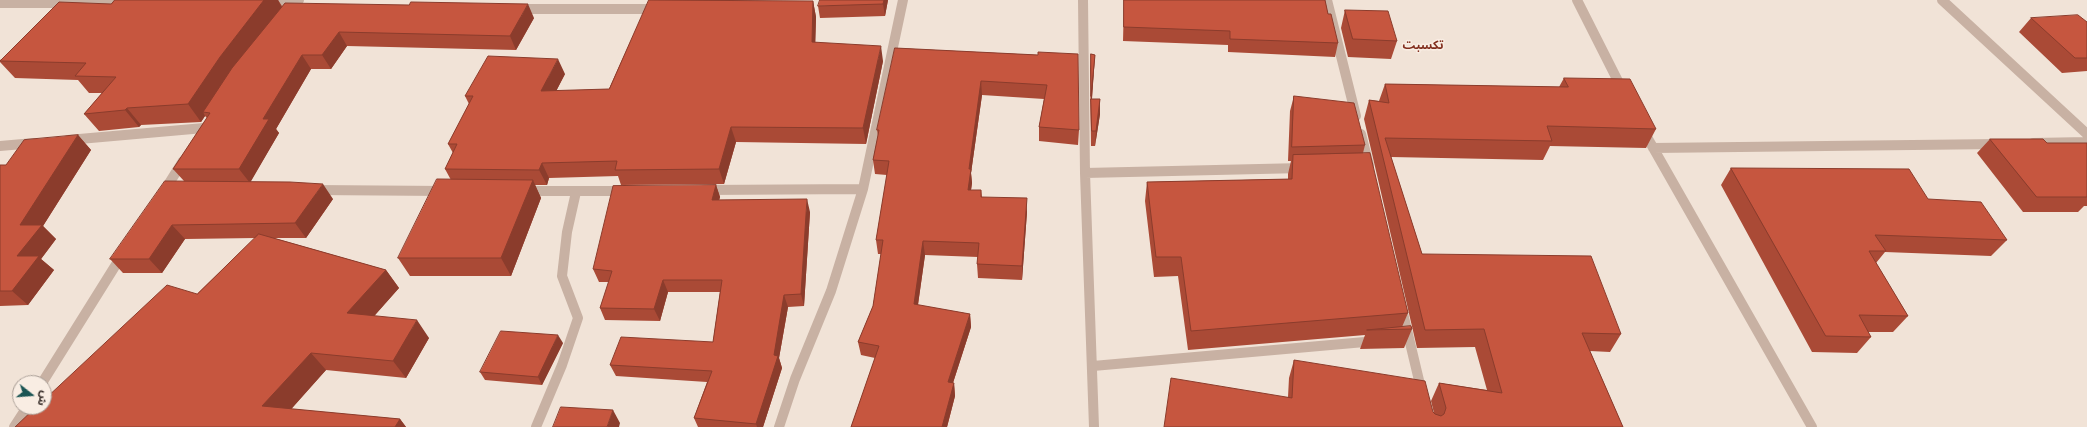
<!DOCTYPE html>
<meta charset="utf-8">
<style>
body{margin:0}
#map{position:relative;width:2087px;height:427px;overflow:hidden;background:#f1e3d7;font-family:Roboto,"Noto Sans Arabic",sans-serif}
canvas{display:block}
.north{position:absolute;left:12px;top:375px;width:40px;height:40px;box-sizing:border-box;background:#f9ede3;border:1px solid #aa9f97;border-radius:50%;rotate:107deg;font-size:11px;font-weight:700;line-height:16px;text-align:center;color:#332925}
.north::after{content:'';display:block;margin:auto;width:14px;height:18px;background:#1b5554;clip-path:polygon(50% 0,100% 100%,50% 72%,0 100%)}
</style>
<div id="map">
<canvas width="2087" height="427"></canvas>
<div class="north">ش</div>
</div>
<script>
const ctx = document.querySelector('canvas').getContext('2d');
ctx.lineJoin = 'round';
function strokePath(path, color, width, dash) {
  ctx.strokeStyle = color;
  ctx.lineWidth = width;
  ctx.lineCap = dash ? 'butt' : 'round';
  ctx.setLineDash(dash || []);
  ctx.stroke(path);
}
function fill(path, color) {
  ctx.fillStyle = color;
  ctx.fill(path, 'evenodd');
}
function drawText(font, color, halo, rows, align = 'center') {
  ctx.font = font + ' Roboto,"Noto Sans Arabic",sans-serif';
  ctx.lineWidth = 3;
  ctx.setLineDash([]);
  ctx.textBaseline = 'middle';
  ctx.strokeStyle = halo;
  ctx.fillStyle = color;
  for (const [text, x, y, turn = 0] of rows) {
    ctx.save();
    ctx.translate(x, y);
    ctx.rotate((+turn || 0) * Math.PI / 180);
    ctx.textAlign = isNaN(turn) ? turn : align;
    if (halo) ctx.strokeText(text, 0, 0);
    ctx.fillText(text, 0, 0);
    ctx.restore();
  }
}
strokePath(new Path2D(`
 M1083,0L1085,173L1094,427
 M1327,0L1356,116
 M1577,0L1623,91
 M1942,0L2087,134
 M266,2L298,1
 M0,3H126
 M517,9H657
 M287,14L299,0
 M1643,130L1812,427
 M1361,134L1369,165
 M68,140L204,128
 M2033,143L2087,142
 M0,146L34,143
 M1653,148L1999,144
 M1085,173L1303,168
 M314,190L444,191
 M704,190L863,189L903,0
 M526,191H624
 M163,193L183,161
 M1402,309L1422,393
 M1093,366L1376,341
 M42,383L122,255
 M14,427L27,407
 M536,427L562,365L578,318L562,276L567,232L576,192
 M779,427L795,379L831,291L863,189`), '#c8b1a3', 10);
fill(new Path2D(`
 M115,0H278L282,6L534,18L516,50L347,46L331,69H311L276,129L279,133L250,182L333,199L306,238H274L386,270L399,288L374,316L429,338L406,378L326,370L291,409L400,419L406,427H15L197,294L255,238L185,239L162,273H123L110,259L184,181L173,169L207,118L205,116L201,122L141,125L139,127L99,131L84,114L102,93H89L78,80L15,78L0,62V60L111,4Z
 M649,0H730L729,1H813L816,17L815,42L883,61L866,144L736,142L724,184L621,185L618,176L549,178L547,185H535L541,198L511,276H410L398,258L451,180L445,169L453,153L448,144L469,104L465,96L565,74L556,91L609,89Z
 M888,0L885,16L820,18L818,6Z
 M1124,0H1325L1328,14L1338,43L1335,57L1228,52V45L1123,41Z
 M1345,10L1397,41L1391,59L1348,57L1341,28Z
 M2031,18L2087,22V71L2062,73L2019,32Z
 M895,48L1038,55L1079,130L1078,145L1039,141V127L1044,99L982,95L971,173L972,183L971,190H981L982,197L1027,212L1022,280L978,278L977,264L978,257L925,255L918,305L970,314L971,327L953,383H954L955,396L947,427H851L875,358L861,355L858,342L873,306L881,254H878L876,240L887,175L875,174L873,160L878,136L877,130Z
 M1091,54L1095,55L1092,99H1100V114L1095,146H1091L1090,69Z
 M1564,78L1656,129L1646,148L1550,146L1543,160L1391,157L1422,254L1621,334L1610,352L1590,351L1623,427H1164L1288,397L1289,378L1294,360L1433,412L1434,413L1431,401L1439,383L1487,390L1475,347L1417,348L1364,119L1369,100L1379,101L1385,84L1559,87Z
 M1294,96L1365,145L1363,153L1408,313L1402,327L1412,329L1404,348L1360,349L1365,335L1188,350L1178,276L1154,277L1145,201L1147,182L1288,179V174L1291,161H1288L1290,111Z
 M78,135L91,150L43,226L56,239L41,259L54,270L28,305L0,306V165H6Z
 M1990,139L2047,143H2087V206H2084L2078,212H2023L1977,153Z
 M1731,168L1928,199L2007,240L1991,256L1885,252L1876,263L1908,316L1893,332H1868L1871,337L1857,353L1812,352L1721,185Z
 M716,185L720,197L719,200L810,212L804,306L788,307L779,358L782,368L763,427H698L694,418L707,382L616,376L610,365L713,342L720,292H668L660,321L605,320L600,308L609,282H599L593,269Z
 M563,343L542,385L485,380L480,372Z`), '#aa4a36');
fill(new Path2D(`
 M264,0H278L282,8L203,112L205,116L201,122L188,104L220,57Z
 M884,0H888L885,16L883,4Z
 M813,1L816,17L815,58L812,42Z
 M528,4L534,18L516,50L510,36Z
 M339,32L347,46L331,69L322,55Z
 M881,46L883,61L866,144L863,128Z
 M302,55L311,69L276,129L279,133L250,183L239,169L263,119Z
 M1095,55L1091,111V96Z
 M558,59L565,74L548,107L541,91Z
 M981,81L982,95L971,173L972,183L969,204L968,190L969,169Z
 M1100,99V114L1095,146L1096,131Z
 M127,108L141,125L139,127L125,110Z
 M731,127L736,142L724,184L719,169Z
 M78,135L91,150L43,226L56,239L41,259L54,270L28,305L12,291L17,256L20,225Z
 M542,163L549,178L547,185L539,170Z
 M533,180L541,198L511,276L501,258Z
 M323,184L333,199L306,238L295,223Z
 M716,185L720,197L716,212L712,200Z
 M1027,198V212L1022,280V266Z
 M807,199L810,212L804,306L801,294Z
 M172,225L185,239L162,273L149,259Z
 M923,241L925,255L916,318L914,304Z
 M386,270L399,288L361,331L347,313Z
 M663,280L668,292L660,321L654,309Z
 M784,295L788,307L779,358L782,368L763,427H757L756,424Z
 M970,314L971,327L949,395L948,382Z
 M417,320L429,338L406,378L393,361Z
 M558,335L563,343L542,385L538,377Z
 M311,353L326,370L278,424L262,406Z
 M954,383L955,396L947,427H942Z
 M613,410L620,423L619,427H607Z
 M400,419L406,427H395Z`), '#8b3c2c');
const building = new Path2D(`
 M115,0H264L220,57L188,104L127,108L125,110L84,114L116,77L75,76L86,63L0,61L59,2L111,4Z
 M649,0L813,1L812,42L881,46L863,128L731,127L719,169L615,170L617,161L542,163L539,170L445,169L457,144H448L473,96H465L488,56L558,59L541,91L609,89Z
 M820,0H884L883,4L818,6Z
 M1124,0H1325L1328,14H1331L1338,43L1230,39V31L1124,27Z
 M411,2L528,4L510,36L339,32L322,55H302L263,119H269L239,169H173L210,113L203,112L232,68L285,3L409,5Z
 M1345,10L1388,11L1397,41L1353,39Z
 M2078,15L2087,22V58H2075L2031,18Z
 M895,48L1038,55V52L1078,54L1079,130L1039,127L1047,85L981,81L969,169H971L968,190H981V197L1027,198L1022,266L977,264L979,243L923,241L914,304L970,314L948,382L954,383L942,427H851L879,346L858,342L873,306L883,240H876L889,161L873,160L879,130H877Z
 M1091,54L1095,55L1091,96Z
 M1564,78L1630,79L1656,129L1547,126L1552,141L1385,138L1422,254L1591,256L1621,334L1582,333L1623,427H1164L1171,378L1292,398L1294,360L1425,381L1433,412L1435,414L1441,416L1444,414L1446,408L1439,383L1502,393L1484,329L1425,330L1369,100L1389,103L1385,84L1568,87Z
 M1294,96L1354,103L1365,145L1292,147Z
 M1091,99H1100L1096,131H1092Z
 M78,135L20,225H42L17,256H39L12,291H0V165H6L24,140Z
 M1990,139H2043L2047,143H2087V197H2037Z
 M1370,153L1408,313L1191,331L1181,257H1156L1147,182L1292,179L1293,155Z
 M1731,168L1909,169L1928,199L1981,202L2007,240L1875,235L1886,251H1869L1908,316L1859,315L1871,337L1826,336Z
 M437,179L533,180L501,258H398Z
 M165,181L290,182L323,184L295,223L172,225L149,259H110Z
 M716,185L712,200L807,199L801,294L784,295L774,355L778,356L756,424L694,418L712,371L610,365L621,337L713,342L722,280H663L654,309L600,308L612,271L593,269L613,186Z
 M259,234L386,270L347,313L417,320L393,361L311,353L262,406L400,419L395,427H15L36,407H44V400L167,285L197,294Z
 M1411,326L1412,329L1367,330Z
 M501,331L558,335L538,377L480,372Z
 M561,407L613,410L607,427H553Z`);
fill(building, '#c6563f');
strokePath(building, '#8b3c2c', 1);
drawText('bold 12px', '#822f1e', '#f9ede3', [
 ["تكسبت",1423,46]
]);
</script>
